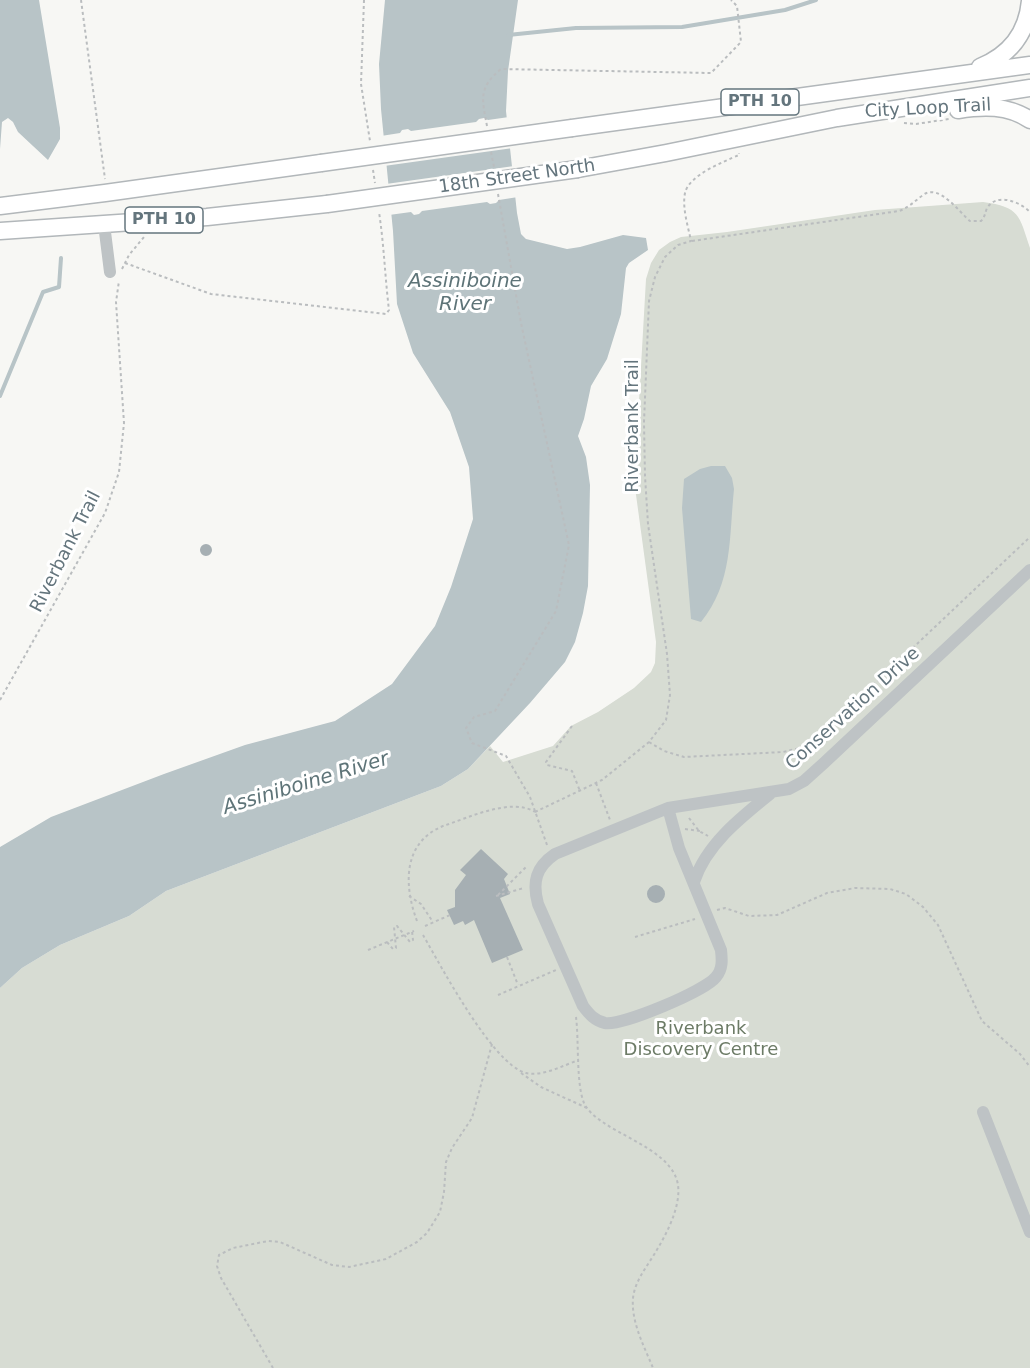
<!DOCTYPE html>
<style>
body{margin:0}
canvas{display:block;background:#f7f7f4}
</style>
<canvas width="1030" height="1368"></canvas>
<script>
const ctx = document.querySelector('canvas').getContext('2d');
ctx.lineJoin = 'round';
function fill(path, color) {
  ctx.fillStyle = color;
  ctx.fill(path, 'evenodd');
}
function strokePath(path, color, width, dash) {
  ctx.strokeStyle = color;
  ctx.lineWidth = width;
  ctx.lineCap = dash ? 'butt' : 'round';
  ctx.setLineDash(dash || []);
  ctx.stroke(path);
}
function drawText(font, color, halo, rows, align = 'center') {
  ctx.font = font + ' "DejaVu Sans",sans-serif';
  ctx.lineWidth = 6;
  ctx.setLineDash([]);
  ctx.textBaseline = 'middle';
  ctx.strokeStyle = halo;
  ctx.fillStyle = color;
  for (const [text, x, y, turn = 0] of rows) {
    ctx.save();
    ctx.translate(x, y);
    ctx.rotate((+turn || 0) * Math.PI / 180);
    ctx.textAlign = isNaN(turn) ? turn : align;
    if (halo) ctx.strokeText(text, 0, 0);
    ctx.fillText(text, 0, 0);
    ctx.restore();
  }
}
fill(new Path2D(`
 M983,202C1020,207 1019,215 1030,248V1368H0V988L22,968L60,945L129,916L166,891L441,786L468,769L490,746L503,762L553,746L571,726L598,712L634,688L651,672L655,663L656,642L631,458L636,454L646,279L651,263L659,250L670,242L681,237L727,232L875,210Z`), '#d7dcd3');
fill(new Path2D(`
 M0,0H39L60,128V139L48,160L18,132L13,122L8,118L2,122L0,149Z
 M385,0H518L508,71L506,111L517,213L521,234L526,239L567,249L580,247L623,235L646,238L648,250L629,263L626,268L621,314L607,359L591,386L584,419L578,436L586,457L590,485L588,586L583,613L575,642L565,662L530,703L468,769L441,786L166,891L129,916L60,945L22,968L0,988V847L51,817L164,774L245,745L335,721L392,684L435,626L451,587L473,519L469,467L450,412L413,353L397,304L393,231L381,109L379,64Z
 M711,466H725L732,478L734,489C729,537 733,583 701,622L691,619L682,508L684,479L700,469Z`), '#b8c4c7');
fill(new Path2D(`
 M509,117L513,148L384,166L381,136L400,133L402,130L408,129L411,131L476,122L479,119L484,118L488,120Z
 M514,166L518,197L499,200L496,203L490,204L487,202L422,211L419,214L414,215L411,212L389,215L386,184Z`), '#f7f7f4');
strokePath(new Path2D(`
 M508,35L576,28L682,27L785,10L816,0
 M0,396L43,292L59,287L61,258`), '#b8c4c7', 4);
fill(new Path2D(`
 M200 550a6 6 0 1 1 12 0a6 6 0 1 1-12 0Z
 M481,849L508,874L504,879L510,894L500,898L523,950L492,963L474,920L465,925L463,921L454,925L447,910L455,907V890L466,875L460,870Z
 M647 894a9 9 0 1 1 18 0a9 9 0 1 1-18 0Z`), '#a6afb3');
const major = new Path2D(`
 M980,67C1010,55 1027,33 1030,1
 M958,110C983,106 1008,105 1030,120
 M572,128L1030,65
 M578,169L666,153L837,118L1030,88
 M0,206L105,193L321,163
 M0,231L207,217L327,204`);
strokePath(major, '#b2b7ba', 19);
strokePath(new Path2D(`
 M81,0L105,179
 M364,0L361,84L370,141
 M904,123L916,124L949,119
 M487,126C482,99 478,88 501,69L711,73L741,42L737,6L731,0
 M491,152L494,167
 M373,170L375,183
 M498,194L521,323L569,545L556,611L495,711L474,717L466,728L472,743L506,756L530,797L547,845
 M692,241L899,211C908,208 915,201 923,195C939,183 959,212 970,221H981C985,217 985,213 987,208C997,192 1020,202 1030,212
 M125,263L211,294L386,314L389,310C385,277 384,245 379,212
 M122,269L129,255L144,237
 M0,700L105,513L119,472L124,423L116,302L119,281
 M572,726L546,762L547,765L572,771L580,791
 M649,742L664,751L684,757L783,752L804,747L826,730L1030,537
 M596,783L610,820
 M535,812L602,780L649,742L666,720L670,695L667,654L648,524L645,476L644,422L649,301L655,277L665,257L678,245L691,241C688,226 682,208 685,193C689,175 723,162 739,155V153
 M689,818L699,831L708,836
 M685,829L700,831
 M498,895L526,867
 M409,896L421,904L433,922
 M496,896L524,888
 M717,910L725,908L749,916L777,915L827,893L855,888L890,889L906,894L923,907L938,925L982,1021L1020,1054L1030,1067
 M417,921C404,886 402,843 443,826C468,818 511,797 535,812
 M425,926L450,915
 M423,935C441,966 493,1065 526,1073C542,1077 564,1065 579,1060
 M635,937L695,919
 M387,942L393,949L396,948L394,927L397,926L410,942L413,940L412,931
 M368,950L414,931
 M507,957L518,985
 M498,995L556,970
 M576,1017C579,1040 576,1084 584,1103C598,1133 672,1145 678,1185C681,1207 666,1235 655,1253C646,1268 635,1281 633,1298C631,1322 644,1346 653,1368
 M521,1073L541,1087L587,1108
 M273,1368L221,1278L217,1266L219,1255L233,1248L268,1241L280,1242L332,1265L349,1267L386,1259L417,1242L427,1233L440,1212L444,1192L446,1162L452,1148L472,1118L492,1044`), '#babdbf', 2, [3, 3]);
strokePath(new Path2D(`
 M104,224L110,272
 M668,808L679,848L721,950C722,959 723,969 716,977C705,991 622,1026 605,1023C595,1021 589,1014 583,1006L538,904C532,882 536,867 555,854L668,808L789,789L804,781L824,763L1030,570
 M694,882C706,845 740,818 770,794
 M983,1112L1030,1232`), '#bec3c5', 12);
strokePath(major, '#fff', 16);
const majorBridge = new Path2D(`
 M321,163L572,128
 M327,204L578,169`);
strokePath(majorBridge, '#b2b7ba', 19, []);
strokePath(majorBridge, '#fff', 16);
for (const [x, y, w] of [
 [760,102,78],
 [164,220,78]
]) {
  const box = new Path2D();
  box.roundRect(x - w / 2, y - 13, w, 26, 4.5);
  ctx.fillStyle = '#fff';
  ctx.fill(box);
  strokePath(box, '#64757d', 1.5);
}
drawText('bold 16px', '#64757d', null, [
 ["PTH 10",760,102],
 ["PTH 10",164,220]
]);
drawText('18px', '#64757d', '#fff', [
 ["City Loop Trail",928,109,-3],
 ["18th Street North",517,177,-8],
 ["Riverbank Trail",633,426,-90],
 ["Riverbank Trail",66,552,-63],
 ["Conservation Drive",853,709,-42]
]);
drawText('18px', '#6c7b66', '#fff', [
 ["Riverbank",701,1029],
 ["Discovery Centre",701,1050]
]);
drawText('italic 20px', '#5e7478', '#fff', [
 ["Assiniboine",465,282],
 ["River",465,305],
 ["Assiniboine River",306,784,-17]
]);
</script>
